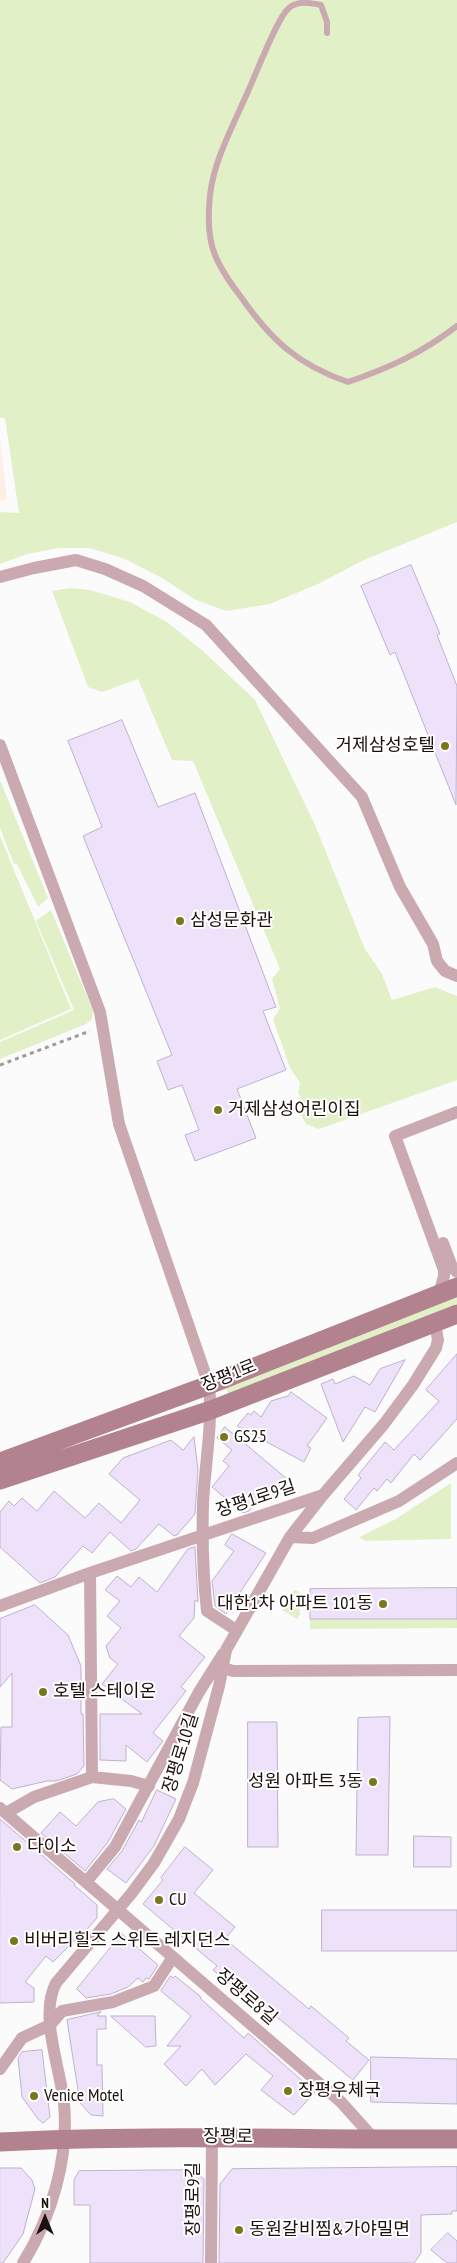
<!DOCTYPE html>
<meta charset="utf-8">
<style>
body{margin:0}
#map{position:relative;width:457px;height:2263px;overflow:hidden;background:#fbfbfb;font-family:"PT Sans Narrow",sans-serif}
canvas{display:block}
.north{position:absolute;left:20px;top:2193px;width:50px;height:50px;-webkit-text-stroke:4px #fff;paint-order:stroke;rotate:0deg;font-size:14px;font-weight:700;line-height:20px;text-align:center;color:#1b110c}
.north::after{content:'';display:block;margin:auto;width:18px;height:22px;background:#1b110c;clip-path:polygon(50% 0,100% 100%,50% 72%,0 100%)}
</style>
<div id="map">
<canvas width="457" height="2263"></canvas>
<div class="north">N</div>
</div>
<script>
const ctx = document.querySelector('canvas').getContext('2d');
ctx.lineJoin = 'round';
function fill(path, color) {
  ctx.fillStyle = color;
  ctx.fill(path, 'evenodd');
}
function strokePath(path, color, width, dash) {
  ctx.strokeStyle = color;
  ctx.lineWidth = width;
  ctx.lineCap = dash ? 'butt' : 'round';
  ctx.setLineDash(dash || []);
  ctx.stroke(path);
}
function drawText(font, color, halo, rows, align = 'center') {
  ctx.font = font + ' "PT Sans Narrow","Noto Sans KR",sans-serif';
  ctx.lineWidth = 4;
  ctx.setLineDash([]);
  ctx.textBaseline = 'middle';
  ctx.strokeStyle = halo;
  ctx.fillStyle = color;
  for (const [text, x, y, turn = 0] of rows) {
    ctx.save();
    ctx.translate(x, y);
    ctx.rotate((+turn || 0) * Math.PI / 180);
    ctx.textAlign = isNaN(turn) ? turn : align;
    if (halo) ctx.strokeText(text, 0, 0);
    ctx.fillText(text, 0, 0);
    ctx.restore();
  }
}
fill(new Path2D(`
 M0,439L7,499L0,501Z`), '#feeee6');
fill(new Path2D(`
 M0,0H457V522L364,560L318,584L270,604L226,611L194,599L162,578L125,559L90,548H58L27,554L0,564V512L19,513L5,418H0Z
 M70,588L90,590L130,602L167,622L203,651L255,700L315,825L365,949L382,974L392,1000L435,987L457,996V1080L319,1129L306,1124L300,1113L303,1101L298,1093L300,1083L290,1068L273,1019L280,1008L272,979L280,969L193,761L172,760L138,679L102,692L88,687L52,591Z
 M0,780L48,898L38,907L17,864H14L0,828Z
 M0,836L71,1009L0,1040Z
 M51,910L93,1011L92,1019L86,1024L0,1059V1042L74,1010L36,921Z
 M457,1291V1304L233,1394H228L225,1386Z
 M451,1483V1539L365,1541L359,1537L394,1520Z
 M294,1590L299,1592L300,1614L297,1619L282,1610Z
 M310,1619H457V1628L310,1629Z`), '#e2f0c8');
const building = new Path2D(`
 M411,565L440,634L437,635L457,686L456,805L395,652L390,655L361,586Z
 M122,720L158,807L195,793L276,1007L263,1011L286,1070L237,1089L256,1138L195,1161L185,1135L199,1130L182,1085L168,1090L157,1061L172,1055L83,836L102,827L68,741Z
 M457,1354V1419L420,1460L414,1454L391,1483L387,1479L377,1491L374,1488L356,1510L344,1499L361,1478L358,1475L385,1442L394,1450L439,1401L426,1390Z
 M405,1360L375,1412L365,1407L343,1442L321,1384L333,1379L335,1384L354,1376L370,1385L380,1369Z
 M291,1392L327,1418L307,1446L311,1448L304,1462L237,1426L248,1413L251,1415L254,1411L261,1417L271,1401L288,1396Z
 M225,1427L286,1478L275,1491L269,1487L249,1511L243,1513L212,1487L229,1466L223,1461L232,1450L217,1438Z
 M194,1437L198,1470L195,1514L177,1535L174,1536L159,1524L136,1549L131,1551L110,1532L92,1553L83,1546L55,1577L40,1583L0,1547V1512L9,1501L14,1506L22,1498L37,1511L54,1491L85,1518L99,1503L121,1523L140,1500L109,1474L123,1458L171,1440L183,1450Z
 M232,1534L266,1553L226,1614L215,1606L212,1581L234,1551L225,1545Z
 M195,1547L198,1602L195,1600L194,1618L179,1636L205,1657L181,1687L186,1691L153,1733L163,1741L147,1762L126,1745V1761L100,1760V1714H142L102,1684L118,1664L110,1658L106,1646L121,1628L107,1616L120,1601L105,1590L117,1576L131,1587L139,1577L157,1592L188,1549Z
 M457,1588V1619H310V1589Z
 M35,1605L68,1635L81,1666V1714H83L84,1766L77,1774L56,1781H47L12,1789L0,1780L1,1727H12V1673L0,1687V1619Z
 M390,1717L388,1855H356L358,1718Z
 M248,1722H277L278,1847H248Z
 M157,1790L176,1799L154,1846L126,1883L107,1869L122,1851L139,1820L141,1822Z
 M114,1799L126,1809L108,1842L85,1871L41,1833L60,1812L76,1826L98,1802Z
 M0,1819L75,1884L74,1885L97,1905V1918L83,1934L82,1933L53,1962L46,1956L25,1982L34,1988V2002L0,2003Z
 M414,1836L451,1837V1867H414Z
 M185,1847L213,1870L194,1893L235,1927L225,1939L309,2009L311,2006L349,2038L346,2041L369,2060L353,2080L277,2017L274,2020L213,1970L217,1966L143,1904L163,1880L161,1878Z
 M322,1910H457V1951H322Z
 M122,1934L158,1965L149,1979L146,1978L143,1982L138,1978L128,1987L111,1994L86,1998L77,1989Z
 M171,1976L173,1978L175,1976L200,1996L201,1999L244,2038L248,2033L315,2092L294,2115L261,2090L273,2076L246,2054L215,2085L202,2069L186,2086L164,2064L181,2046H167L191,2016L161,1991Z
 M101,2012L97,2016H106V2029H97V2065H102L103,2116L91,2115L80,2103L67,2020Z
 M111,2016H155L156,2046L146,2047Z
 M42,2050L50,2117L43,2123L38,2119L22,2097L18,2058L22,2052Z
 M371,2057L457,2059V2104L371,2102Z
 M457,2167V2211H452V2214L421,2215V2253L414,2263H219L220,2184L232,2169Z
 M0,2168H21L32,2180L35,2189L23,2234L3,2263H0Z
 M193,2170L204,2179L203,2263H90V2205H74V2180L79,2171Z
 M448,2233L457,2241V2263H447L431,2250Z`);
fill(building, '#eee1fa');
strokePath(building, '#bfb1cb', 1);
strokePath(new Path2D(`
 M0,1065L90,1031`), '#9f9b99', 3, [4, 4]);
strokePath(new Path2D(`
 M327,33V22L321,5C311,3 298,0 289,8C278,16 256,74 249,89C235,122 214,159 210,195C208,214 208,238 215,255C221,270 231,284 241,297C271,340 298,365 348,382C389,368 422,353 457,326`), '#cba9b1', 6);
strokePath(new Path2D(`
 M0,577L34,568L76,560L105,569L143,586L206,625L362,797L400,887L433,944L437,961L445,971L457,976
 M0,745L100,1012L119,1124L209,1385C213,1424 205,1463 203,1503C202,1538 203,1576 207,1611L236,1630
 M443,1243L452,1267L457,1272
 M439,1294L444,1276V1270L395,1136L457,1112
 M290,1537L323,1495
 M90,1573L92,1777
 M0,1606L90,1573L323,1495L384,1424L413,1385L436,1348L438,1340L435,1323
 M223,1668L233,1671L457,1670
 M0,1808L341,2102L375,2140
 M6,1813L34,1797L92,1777L131,1781L149,1786
 M86,1882L115,1847L199,1692L223,1654
 M0,2069L22,2038L50,2025L62,2011L113,2002L154,1986L173,1957
 M23,2263C52,2216 69,2158 64,2103C60,2067 39,2015 56,1983L131,1894L154,1863L179,1819L193,1783L219,1686L226,1650L290,1537L313,1538L399,1501L457,1463
 M211,2263L212,2136`), '#cba9b1', 12);
strokePath(new Path2D(`
 M0,1462L209,1385L457,1287
 M0,1480L211,1410L457,1314
 M0,2142C152,2134 305,2140 457,2139`), '#b2828e', 19);
for (const [x, y, r, color] of [
 [445,746,5,"#79761c"],
 [180,921,5,"#79761c"],
 [218,1110,5,"#79761c"],
 [224,1437,5,"#79761c"],
 [383,1604,5,"#79761c"],
 [43,1692,5,"#79761c"],
 [373,1782,5,"#79761c"],
 [17,1847,5,"#79761c"],
 [159,1900,5,"#79761c"],
 [14,1941,5,"#79761c"],
 [288,2091,5,"#79761c"],
 [34,2096,5,"#79761c"],
 [239,2230,5,"#79761c"]
]) {
  const dot = new Path2D();
  dot.arc(x, y, r, 0, 2 * Math.PI);
  ctx.fillStyle = color;
  ctx.fill(dot);
  strokePath(dot, '#fff', 2);
}
drawText('18px', '#1b110c', '#fff', [
 ["거제삼성호텔",435,746,"right"],
 ["삼성문화관",190,921],
 ["거제삼성어린이집",228,1110],
 ["GS25",234,1437],
 ["대한1차 아파트 101동",373,1604,"right"],
 ["호텔 스테이온",53,1692],
 ["성원 아파트 3동",363,1782,"right"],
 ["다이소",27,1847],
 ["CU",169,1900],
 ["비버리힐즈 스위트 레지던스",24,1941],
 ["장평우체국",298,2091],
 ["Venice Motel",44,2096],
 ["동원갈비찜&가야밀면",249,2230]
], 'left');
drawText('18px', '#1b110c', '#fff', [
 ["장평1로",229,1376,-22],
 ["장평1로9길",256,1499,-18],
 ["장평로10길",181,1753,-73],
 ["장평로8길",246,1997,41],
 ["장평로",228,2137,1],
 ["장평로9길",194,2199,-90]
]);
</script>
